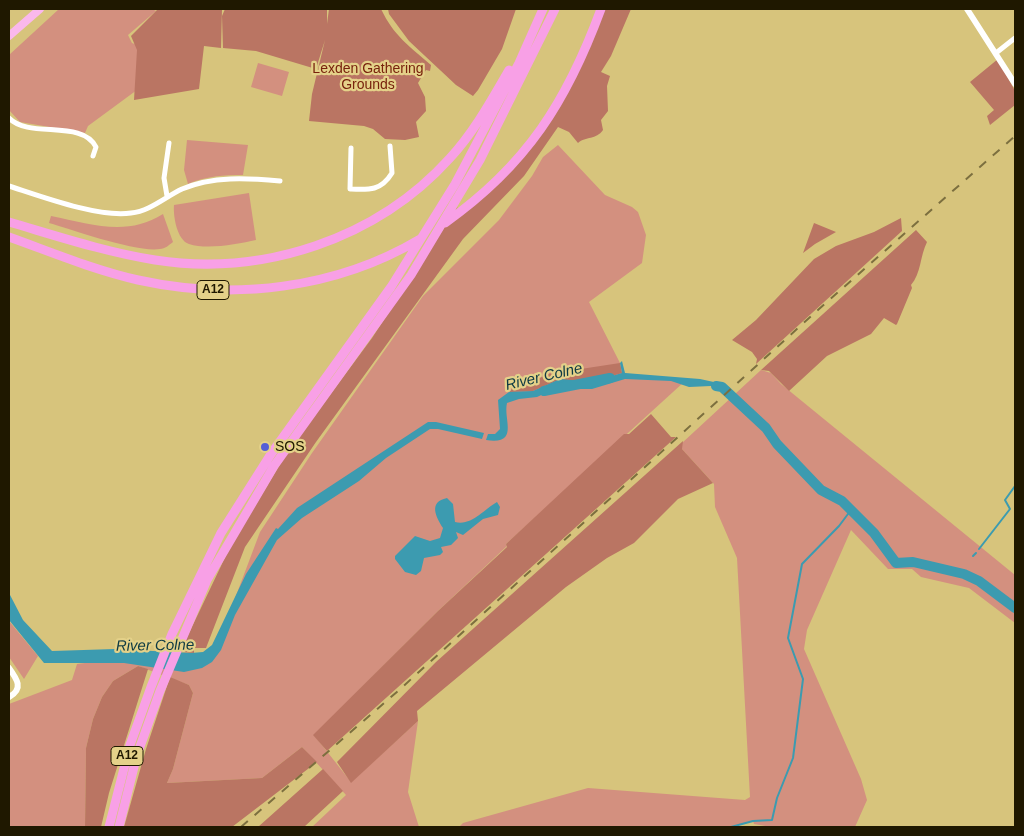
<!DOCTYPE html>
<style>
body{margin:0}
#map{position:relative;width:1024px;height:836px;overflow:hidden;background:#d7c47c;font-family:Helvetica,sans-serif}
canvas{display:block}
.frame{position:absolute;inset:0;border:10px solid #1f1800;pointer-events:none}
</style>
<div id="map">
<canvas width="1024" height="836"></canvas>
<div class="frame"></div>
</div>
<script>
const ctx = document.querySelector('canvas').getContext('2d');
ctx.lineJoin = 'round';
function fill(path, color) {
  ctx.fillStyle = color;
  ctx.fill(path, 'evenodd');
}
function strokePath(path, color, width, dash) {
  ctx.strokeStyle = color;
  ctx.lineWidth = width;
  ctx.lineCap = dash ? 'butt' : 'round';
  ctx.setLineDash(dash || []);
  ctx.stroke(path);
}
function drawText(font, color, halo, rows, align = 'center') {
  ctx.font = font + ' Helvetica,sans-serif';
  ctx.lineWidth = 4.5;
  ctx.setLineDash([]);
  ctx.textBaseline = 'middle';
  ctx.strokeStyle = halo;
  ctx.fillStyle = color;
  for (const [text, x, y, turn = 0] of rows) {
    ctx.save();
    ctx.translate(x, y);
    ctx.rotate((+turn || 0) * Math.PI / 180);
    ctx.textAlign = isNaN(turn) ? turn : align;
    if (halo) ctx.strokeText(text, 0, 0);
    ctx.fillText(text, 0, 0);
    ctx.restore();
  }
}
fill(new Path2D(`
 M59,9H152L156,11L128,35L132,43L152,51L141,87L88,126L85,133L20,122L9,110V55Z
 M258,63L289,72L282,96L251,87Z
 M187,140L248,145L243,175C224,175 206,176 188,184L184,170Z
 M558,145L605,195L632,207L638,212L646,235L642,263L589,302L620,363L622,373L684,382L506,544L507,546L439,610L314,735L351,782L418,721L408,792L419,827H312L346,795L302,747L262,778L167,783L173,769L193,693L189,685L138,666L113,681L102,697L93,719L86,748L85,827H9V704L72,680L77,664L131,657L211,662L260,532L312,453L423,296L499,220L532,176L543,157Z
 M249,193L256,240C238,244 207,250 189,244C177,240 173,216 174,205Z
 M163,214L173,242C169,245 165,249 160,249C138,253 73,230 49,223L51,216C91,224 127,237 163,214Z
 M761,370L771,373L781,384L1015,575V623L969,588L921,577L912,569H888L851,530L807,630L804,649L861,779L867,800L855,827H771L754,824L753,821L731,827H459L463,823L588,788L745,800L750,797L737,558L715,507L714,484L682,449V443Z
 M9,621L38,656L24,679L9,657Z`), '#d3907f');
fill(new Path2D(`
 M155,9H222L221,48L204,46L199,89L134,100L137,50L131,36L157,10Z
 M225,9H327V24L329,9H381C394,36 409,46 431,65L430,71L426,70L418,83L425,97L426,111L416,122L419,137L405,140L385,139L373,129L364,126L309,121L312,94L325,40L316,69L256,51L223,48L222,16Z
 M388,9H516L502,49L478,90L473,96L456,85L409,41L389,14Z
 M602,9H631L611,56L601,72L610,76L607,86L608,111L601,120L603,130C596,140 586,136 578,143L569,132L558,127L524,176L463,239L316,442L245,547L206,648H194V653L180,652L231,545L287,453L372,338L457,208L458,207L448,224L466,209L550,120Z
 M998,59L1015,91V105L990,125L987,116L994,110L970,82Z
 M901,218L902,231L756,364L757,359L752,352L732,340L756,320L814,259L836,246L874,232Z
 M814,223L836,232L815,244L803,253Z
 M916,230L927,242C920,256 921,274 911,285L912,288L897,324L896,325L884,318L871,334L827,356L789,391L769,371L761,370Z
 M620,363L622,373L592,382L556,381L533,391L509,392L515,386L532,382L548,374Z
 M651,414L671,437H676L327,751L313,735L439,610L507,547L506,544L624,434H629Z
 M683,441L682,449L713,483L678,499L634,543L607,558L566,587L417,711L418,721L351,783L337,762L436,662Z
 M138,666L148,669L109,793L101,827H85L86,748L93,719L102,697L113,681Z
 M170,677L189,685L193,693L173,769L167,783L262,778L302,747L317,762L232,827H124L146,749Z
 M323,769L343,791L304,827H258Z`), '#ba7563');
fill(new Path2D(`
 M622,361L625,373L700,379L723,384L730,388L726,393L711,386L689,387L671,381L625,379L592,389H576L561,386L537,397L519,399L507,403C503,420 520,445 486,440L488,434H495L500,429L498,400L509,392L533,391L560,379L592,382L622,373L620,363Z
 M428,422H436L484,433L482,439L438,429H430L386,458L359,481L302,518L277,540L235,615L221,650L212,662L202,668L184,672L124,663H44L9,620V593L23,620L52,651L115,649L191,653L203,652L212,645L246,574L276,528L278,529L297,508Z
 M447,498L453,504L455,522C472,526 483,510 497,502L500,507L498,515L483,519L463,535L456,532L458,538L451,545L441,547L443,552L440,555L424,558L421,571L416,575L405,572L395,559V556L415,536L430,541L440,538L443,528C436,517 428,502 447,498Z`), '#3c9bb0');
strokePath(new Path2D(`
 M979,549L1010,509L1005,500L1015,486
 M973,556L976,553
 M731,827L753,821L772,820L777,798L793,758L803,679L788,638L802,564L839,526L851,510`), '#3c9bb0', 2);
strokePath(new Path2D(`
 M716,386L722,387L766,428L777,444L821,490L842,501L874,533L896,563L913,562L964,574L979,581L1015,608
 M544,391L610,378`), '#3c9bb0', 10);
strokePath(new Path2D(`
 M996,53L1015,38
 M9,118C29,139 82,119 96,147L93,156
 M351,148L350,189C369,190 381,191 392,173L390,146
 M9,186C40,196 99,218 131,213C150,211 165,197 182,189C213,176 247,178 280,181
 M167,196L164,178L169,143`), '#fff', 5);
strokePath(new Path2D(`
 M967,9L1015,84
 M9,668C17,679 24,689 9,697`), '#fff', 6);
strokePath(new Path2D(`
 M9,36L40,9`), '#fab8ec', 8);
strokePath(new Path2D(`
 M9,222C57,236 105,252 155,260C263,277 377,239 450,158C474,132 491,101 509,70
 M445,223C527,165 567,101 601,9
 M9,237C51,252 94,270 138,280C233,301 336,289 420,239
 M109,827L130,745L151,687L172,634L221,533L271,454L391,287L455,184L519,63L543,9
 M119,827L137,755L160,691L207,580L274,466L411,275L480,160L555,9`), '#f8a0e6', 9);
strokePath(new Path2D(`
 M241,827L398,691L819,309L1015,136`), '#7c6f3f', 2, [9, 9]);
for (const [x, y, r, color] of [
 [265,447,5,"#555fd6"]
]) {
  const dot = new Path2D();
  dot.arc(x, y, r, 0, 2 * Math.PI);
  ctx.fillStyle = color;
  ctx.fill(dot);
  strokePath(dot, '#e4d189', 2);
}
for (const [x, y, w] of [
 [213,290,32],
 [127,756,32]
]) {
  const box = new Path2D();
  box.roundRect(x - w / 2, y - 9.5, w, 19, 4);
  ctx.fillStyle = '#e4d189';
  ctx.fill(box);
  strokePath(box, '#1f1800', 1);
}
drawText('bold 12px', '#1f1800', null, [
 ["A12",213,290],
 ["A12",127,756]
]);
drawText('14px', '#78230d', '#e4d189', [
 ["Lexden Gathering",368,69],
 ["Grounds",368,85]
]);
drawText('14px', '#1f1800', '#e4d189', [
 ["SOS",275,447]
], 'left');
drawText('italic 15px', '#0e3a43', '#e4d189', [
 ["River Colne",544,377,-13],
 ["River Colne",155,646,-1]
]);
</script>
